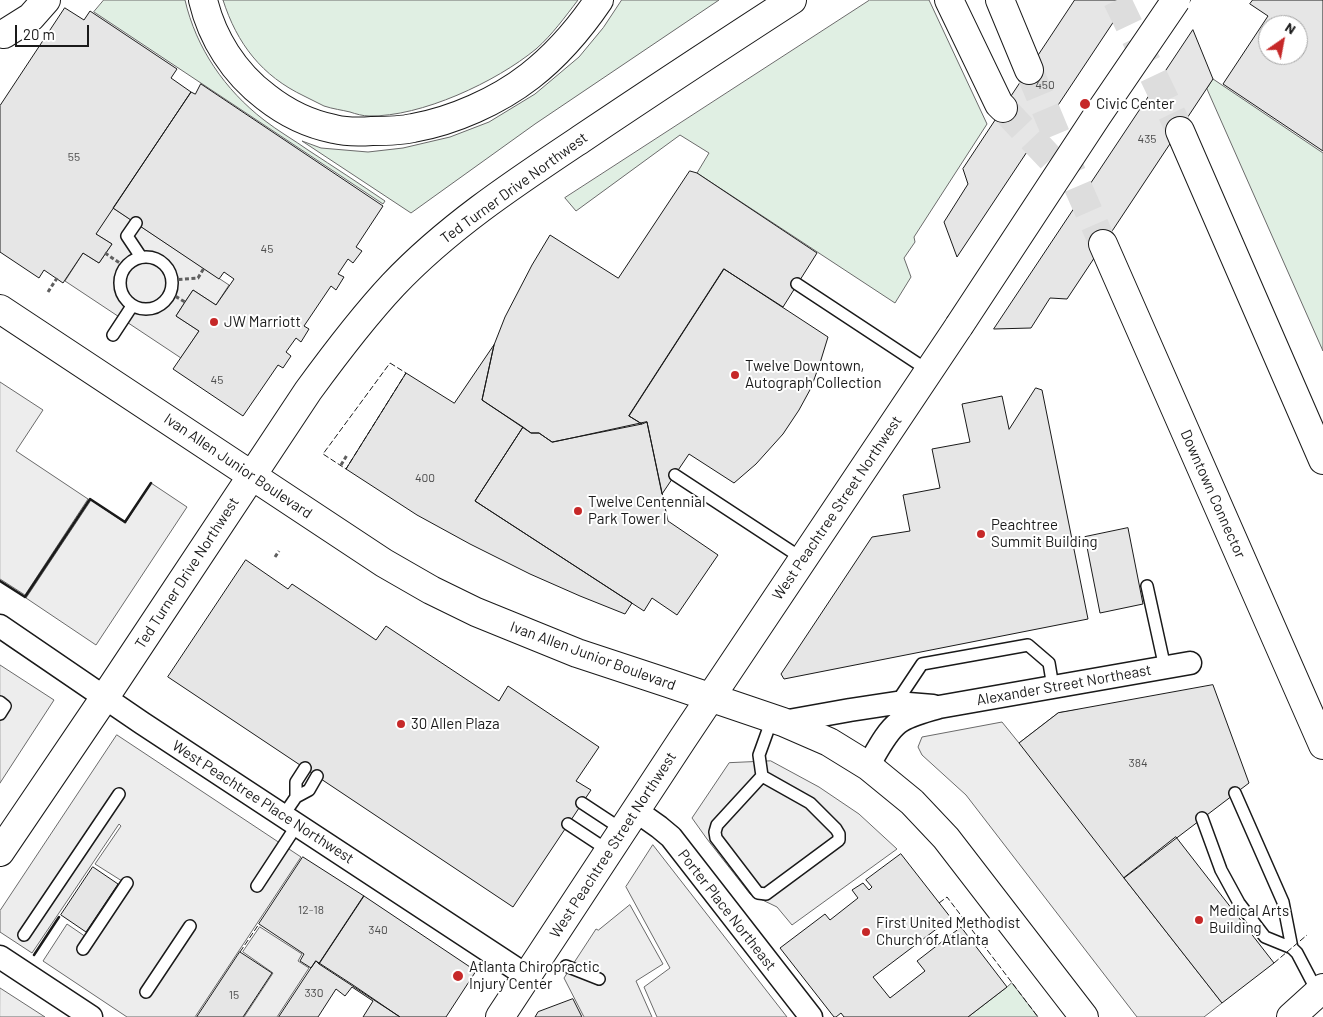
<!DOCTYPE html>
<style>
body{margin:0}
#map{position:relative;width:1323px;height:1017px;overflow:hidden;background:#fff;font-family:Barlow,sans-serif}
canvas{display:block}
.north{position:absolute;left:1258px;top:15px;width:50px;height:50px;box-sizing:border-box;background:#fff;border:1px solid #a3a3a3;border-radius:50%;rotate:33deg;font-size:14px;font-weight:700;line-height:20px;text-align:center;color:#1a1a1a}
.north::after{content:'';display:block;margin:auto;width:18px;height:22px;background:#c62828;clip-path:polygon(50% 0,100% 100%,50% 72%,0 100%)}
.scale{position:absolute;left:15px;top:25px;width:74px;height:22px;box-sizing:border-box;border:2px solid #1a1a1a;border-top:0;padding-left:6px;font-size:15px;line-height:18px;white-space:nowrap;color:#1a1a1a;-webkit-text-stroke:4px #fff;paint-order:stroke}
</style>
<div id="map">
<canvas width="1323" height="1017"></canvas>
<div class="north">N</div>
<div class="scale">20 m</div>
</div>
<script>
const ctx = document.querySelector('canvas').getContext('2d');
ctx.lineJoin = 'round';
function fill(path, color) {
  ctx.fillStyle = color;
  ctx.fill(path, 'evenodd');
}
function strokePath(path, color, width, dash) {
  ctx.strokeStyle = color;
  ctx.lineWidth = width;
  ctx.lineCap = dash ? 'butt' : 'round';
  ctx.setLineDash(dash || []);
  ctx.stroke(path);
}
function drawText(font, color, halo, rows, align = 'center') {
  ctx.font = font + ' Barlow,sans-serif';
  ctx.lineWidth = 4;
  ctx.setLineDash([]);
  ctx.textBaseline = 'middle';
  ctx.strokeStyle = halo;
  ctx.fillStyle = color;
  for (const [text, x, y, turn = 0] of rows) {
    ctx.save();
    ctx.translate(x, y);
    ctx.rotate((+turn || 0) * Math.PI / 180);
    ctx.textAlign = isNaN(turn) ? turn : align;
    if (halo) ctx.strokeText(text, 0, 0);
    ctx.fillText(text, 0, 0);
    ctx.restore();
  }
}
const green = new Path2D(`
 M104,0H185C196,48 225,90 264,120C278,131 294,140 308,150C334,167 360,184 385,201L383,204L94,12Z
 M223,0H578C565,17 552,35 536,49C496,82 421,117 369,116C363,116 356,114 350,112C342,110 333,109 324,106C317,103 311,99 304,96C262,76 237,44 223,0Z
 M622,0H719L535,124L411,213L302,141L321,148L368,152L403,148L450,137L489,122L535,94L579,57L603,28Z
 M870,0H929L987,124L914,237L915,242L904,258L911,277L895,303L697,173L709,153L680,135L576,211L565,198Z
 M1213,79L1323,153V351L1207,89Z
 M1012,983L1038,1017H968L1007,987Z`);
fill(green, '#e0efe3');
strokePath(green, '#6a6a6a', 1);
const parking = new Path2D(`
 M113,208L229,285L216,305L193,290L185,302L176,316L199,331L181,358L65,281L83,253L99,263L112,244L96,234Z
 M0,382L43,410L16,451L88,499L25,595L0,579Z
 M151,483L187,507L96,645L26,598L91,500L125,523Z
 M0,665L54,700L0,783Z
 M1078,710L1124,878L1222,1003L1204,1017H1137L966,795L922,755L918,747L922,737L1002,722L1019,743L1058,713Z
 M117,735L301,857L195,1017H127L43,961L67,924L86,937L122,881L95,864L121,826L119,824L32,953L0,932V911Z
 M771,761L819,787L859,814L897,849L792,925L777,907L750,894L707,839L692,818L729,763Z
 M653,845L787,1017H657L644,987L670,968L626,887Z
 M630,905L663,964L636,981L652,1017H584L564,978L596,929L598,930Z
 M260,927L302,954L298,961L309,968L277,1017H244L273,973L243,952Z
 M0,988L45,1017H0Z`);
fill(parking, '#ededed');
strokePath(parking, '#6a6a6a', 1);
const building = new Path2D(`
 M1075,0H1128L957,257L944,222L968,184L963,169Z
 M1253,0H1323V151L1223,84L1268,16L1250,4ZM1268,25H1298V55H1268Z
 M65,8L84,20L90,11L177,69L171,78L191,92L96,234L112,244L99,263L83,253L63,283L44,270L39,278L0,252V106Z
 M1193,30L1213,79L1067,299L1050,298L1031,328L994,329Z
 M201,84L383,206L356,247L362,251L353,263L348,259L338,274L344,277L336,290L331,286L304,326L309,329L301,342L296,338L286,352L291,356L283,368L278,365L243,416L173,369L199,331L176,316L185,302L193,290L216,305L234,279L224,272L219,279L113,208L191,92L195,94Z
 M690,171L697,173L817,253L783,307L724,269L629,416L642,424L552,442L539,433H531L482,400L494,345L505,317L532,265L550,235L618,278Z
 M724,269L828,337L820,363L811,388L799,410L783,434L756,464L734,483L689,454L662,494L647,422L642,424L629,416Z
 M494,345L482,400L523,427L475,501L632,603L625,614L580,596L530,574L470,544L417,515L346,469L406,373L454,403Z
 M1036,388L1042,390L1088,619L784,679L781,674L872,537L910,531L903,495L940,488L932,449L970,442L962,404L1002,396L1009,429Z
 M647,422L668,521L718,555L677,615L652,598L644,611L475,501L523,427L531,433H539L552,442Z
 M1128,528L1143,604L1100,613L1085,537Z
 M246,560L288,589L292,584L376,640L386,626L499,701L508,686L599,747L576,781L591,790L513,907L168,677Z
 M1213,685L1249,783L1124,878L1019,743L1058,713Z
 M1176,837L1274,963L1222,1003L1124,878Z
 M901,854L951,918L873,977L890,998L925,971L917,961L961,927L1007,987L968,1017H844L841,1013L836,1017H834L780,948L825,914L830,920L858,898L852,890L863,883L869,890L872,887L866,880Z
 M303,857L364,896L319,964L316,961L311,968L300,961L304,954L259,924Z
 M93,867L118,884L86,932L61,915Z
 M364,896L476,971L446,1017H400L319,964Z
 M240,952L272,973L243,1017H197Z
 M316,961L353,985L400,1017H363L373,1001L352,987L345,996L336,989L318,1017H279Z
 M573,999L582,1017H535L538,1012Z`);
fill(building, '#e6e6e6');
strokePath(building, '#1a1a1a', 1);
strokePath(new Path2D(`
 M1117,0L1180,131
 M1029,70L1078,187L1103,244
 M1003,108L1066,175`), '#ddd', 28, [28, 14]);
const lane = new Path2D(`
 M136,223L127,236L141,257
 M120 283a26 26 0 1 1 52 0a26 26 0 1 1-52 0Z
 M797,284L929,371
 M113,335L132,306
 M675,475L803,559
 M1147,586L1165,668
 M0,702L5,706L0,714
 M896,703L922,664L1028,645L1049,663L1053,687
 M762,776L810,803L836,829L839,834V840L766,894L758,893L716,838L715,832L717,825L762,776L759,755L772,719
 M1235,793L1283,902L1292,948
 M296,797V782L305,768
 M582,803L623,830
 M283,816L296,797L309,790L317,776
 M1202,818L1221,870L1239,903L1265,937L1292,948L1297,953L1318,993
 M568,824L609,851
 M257,886L297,825
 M24,935L119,794
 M83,949L127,883
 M566,966L599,979
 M146,992L190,926`);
const street = new Path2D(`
 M0,626L142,723L527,976
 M783,722L850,710L896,703L933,706
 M868,766C876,753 886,732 898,723C908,715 926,711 939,707L1190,663
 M635,810L659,827L671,837L811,1017
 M0,957L91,1017`);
const secondary = new Path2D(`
 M0,309L384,563L431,590L476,612L577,653L668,683L783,722L829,742L868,766L912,802L946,838L1084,1017
 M0,852L105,697L308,391C335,354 362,318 393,285C448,227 515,183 581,139C651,92 721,46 792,0
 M500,1017L682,740L959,326
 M1291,1017L1323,988`);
const highway = new Path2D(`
 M203,0C212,38 234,73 266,97C285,112 309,124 334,129C346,132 359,132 372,131C385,131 400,131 413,128C453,121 498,101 530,76C557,55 580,28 599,0
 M949,0L999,104L1003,108
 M1000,0L1029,70
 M4,34L31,17L46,0
 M1180,131L1323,460
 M1103,244L1323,745`);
strokePath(lane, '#1a1a1a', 14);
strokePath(street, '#1a1a1a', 25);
strokePath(secondary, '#1a1a1a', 30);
strokePath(highway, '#1a1a1a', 30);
strokePath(new Path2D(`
 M105,253L124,266
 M172,280L198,278L204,268
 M48,292L57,278
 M170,293L185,302
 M341,465L347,455
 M275,557L279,551`), '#5f5f5f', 3, [4, 2.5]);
strokePath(lane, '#fff', 11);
strokePath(street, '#fff', 22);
strokePath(secondary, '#fff', 28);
strokePath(highway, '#fff', 28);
const rail = new Path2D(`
 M952,319L1167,0
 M967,332L1188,0`);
strokePath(rail, '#1a1a1a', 5.5);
strokePath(rail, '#fff', 4, [11]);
const secondaryBridge = new Path2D(`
 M959,326L1097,116L1176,0`);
strokePath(secondaryBridge, '#1a1a1a', 30, []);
strokePath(secondaryBridge, '#fff', 28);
strokePath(new Path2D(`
 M390,363L406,373L346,469L323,454Z
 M939,903L947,897L1038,1017
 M240,952L259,924
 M1274,963L1307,935`), '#1a1a1a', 1, [6, 2.5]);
strokePath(new Path2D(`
 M0,581L25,597L90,499L125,522L151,483
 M34,955L59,917`), '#1a1a1a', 2.5);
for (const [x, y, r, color] of [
 [1085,104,6,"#c62828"],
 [214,322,5,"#c62828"],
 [735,375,5,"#c62828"],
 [578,511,5,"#c62828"],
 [981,534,5,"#c62828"],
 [401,724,5,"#c62828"],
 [1199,920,5,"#c62828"],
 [866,932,5,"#c62828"],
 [458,976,6,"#c62828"]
]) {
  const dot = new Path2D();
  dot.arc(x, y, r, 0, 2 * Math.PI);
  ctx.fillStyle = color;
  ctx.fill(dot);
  strokePath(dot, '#fff', 2);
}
drawText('12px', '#4d4d4d', null, [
 ["450",1045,85],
 ["435",1147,139],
 ["55",74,157],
 ["45",267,249],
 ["45",217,380],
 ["400",425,478],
 ["384",1138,763],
 ["12-18",311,910],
 ["340",378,930],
 ["330",314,993],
 ["15",234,995]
]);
drawText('15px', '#1a1a1a', '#fff', [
 ["Civic Center",1096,104],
 ["JW Marriott",224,322],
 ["Twelve Downtown,",745,366],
 ["Autograph Collection",745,383],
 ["Twelve Centennial",588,502],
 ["Park Tower I",588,519],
 ["Peachtree",991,525],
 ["Summit Building",991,542],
 ["30 Allen Plaza",411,724],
 ["Medical Arts",1209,911],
 ["Building",1209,928],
 ["First United Methodist",876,923],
 ["Church of Atlanta",876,940],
 ["Atlanta Chiropractic",469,967],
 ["Injury Center",469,984]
], 'left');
drawText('15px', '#1a1a1a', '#fff', [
 ["Ted Turner Drive Northwest",514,188,-36],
 ["Ivan Allen Junior Boulevard",238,466,34],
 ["Downtown Connector",1213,494,66],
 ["West Peachtree Street Northwest",837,508,-56],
 ["Ted Turner Drive Northwest",187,573,-57],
 ["Ivan Allen Junior Boulevard",593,656,20],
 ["Alexander Street Northeast",1064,685,-10],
 ["West Peachtree Place Northwest",263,802,33],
 ["West Peachtree Street Northwest",613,845,-57],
 ["Porter Place Northeast",727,910,52]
]);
</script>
